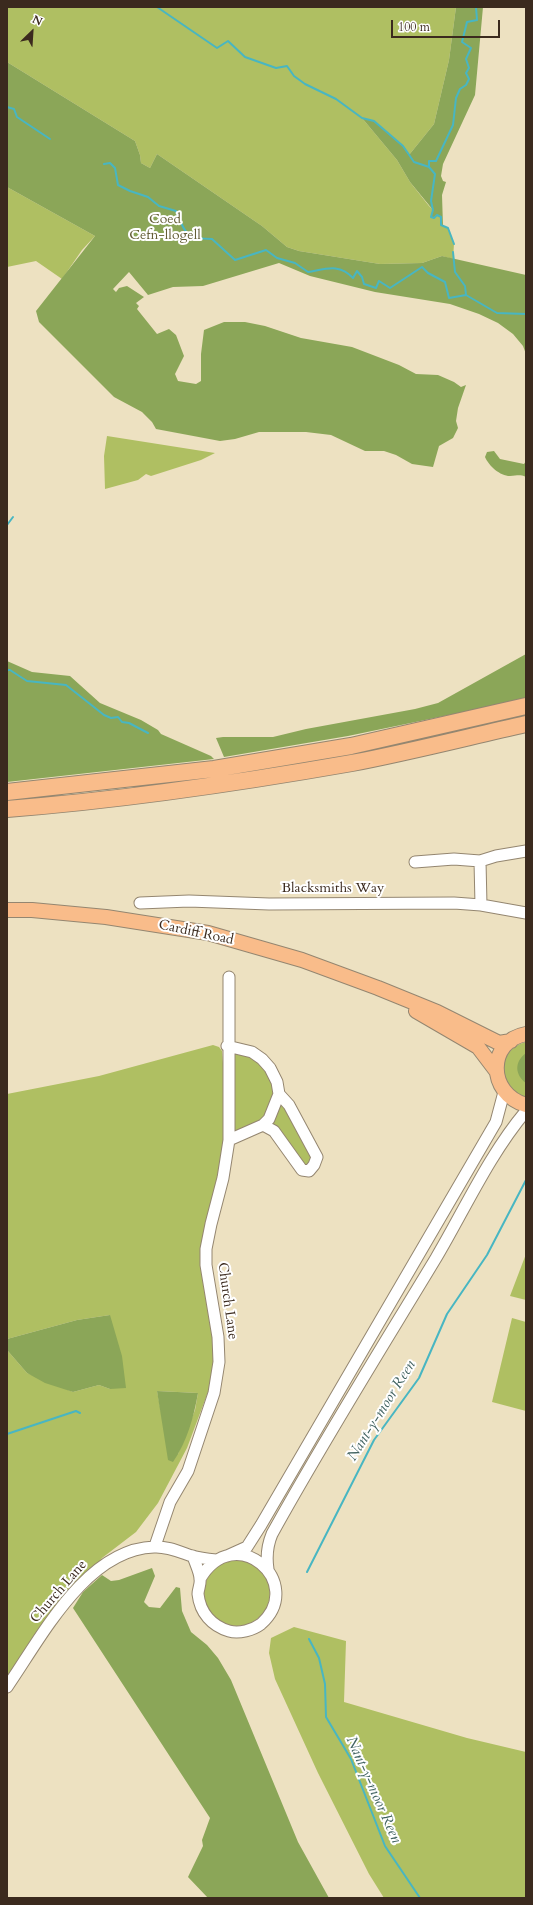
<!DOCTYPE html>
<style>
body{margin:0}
#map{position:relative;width:533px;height:1905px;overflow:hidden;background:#ede1c1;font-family:Cardo,serif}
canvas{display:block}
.frame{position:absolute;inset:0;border:8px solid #3b2a1e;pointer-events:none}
.north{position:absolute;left:12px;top:12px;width:40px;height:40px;-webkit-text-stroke:3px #fff;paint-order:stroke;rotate:25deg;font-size:11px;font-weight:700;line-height:16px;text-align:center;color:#3b2a1e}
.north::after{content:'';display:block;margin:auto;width:14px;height:18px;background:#3b2a1e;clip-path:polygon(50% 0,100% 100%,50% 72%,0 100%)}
.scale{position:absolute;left:391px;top:20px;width:109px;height:18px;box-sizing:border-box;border:2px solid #3b2a1e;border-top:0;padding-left:5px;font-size:12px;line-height:14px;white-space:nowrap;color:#3b2a1e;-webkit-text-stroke:3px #fff;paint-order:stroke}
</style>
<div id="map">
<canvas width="533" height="1905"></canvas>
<div class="frame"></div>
<div class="north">N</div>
<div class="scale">100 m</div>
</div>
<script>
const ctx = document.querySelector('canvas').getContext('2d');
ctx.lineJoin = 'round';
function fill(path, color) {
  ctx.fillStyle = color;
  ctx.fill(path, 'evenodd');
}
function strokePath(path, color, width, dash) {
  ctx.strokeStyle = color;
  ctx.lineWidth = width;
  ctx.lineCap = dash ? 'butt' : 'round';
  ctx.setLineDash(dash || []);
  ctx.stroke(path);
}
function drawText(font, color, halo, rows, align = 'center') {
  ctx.font = font + ' Cardo,serif';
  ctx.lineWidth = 4;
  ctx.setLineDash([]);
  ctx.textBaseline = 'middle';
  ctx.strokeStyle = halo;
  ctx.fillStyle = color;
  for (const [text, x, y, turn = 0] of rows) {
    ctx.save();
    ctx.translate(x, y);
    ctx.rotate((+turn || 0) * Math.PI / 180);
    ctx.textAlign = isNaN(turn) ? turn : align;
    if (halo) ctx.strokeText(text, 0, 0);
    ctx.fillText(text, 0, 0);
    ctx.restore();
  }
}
fill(new Path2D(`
 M7,7H456L449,60L434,124L409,155L403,146L362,118L397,160L410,182L429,206L441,217V225L448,228L454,244L453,259L442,256L422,263L380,264L299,251L287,247L262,226L157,154L150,168L141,163L140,155L135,141L7,62Z
 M7,187L95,236L82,250L62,279L36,261L7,267Z
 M107,436L215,453L201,460L151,476L146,474L138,480L105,489L104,456Z
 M526,1042V1098C497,1088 495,1050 526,1042Z
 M213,1045L219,1047L222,1051L224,1075L223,1150L201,1249L216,1357L211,1384L187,1448L158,1503L136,1532L102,1558L7,1687V1350L27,1373L73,1392L99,1385L110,1389V1315L77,1320L7,1339V1094L99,1076ZM157,1391L198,1393L195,1410L178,1454L162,1417Z
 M232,1052L258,1058L277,1089L260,1125L233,1136Z
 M281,1104L287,1105L314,1163L304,1167L272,1127V1121Z
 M526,1254V1300L510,1296Z
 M512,1318L526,1322V1411L492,1402Z
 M204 1593a33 33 0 1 1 66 0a33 33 0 1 1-66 0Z
 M294,1627L346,1641L344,1702L467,1738L526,1752V1898H384L369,1874L318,1773L275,1679L269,1653L271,1638Z`), '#afbf62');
fill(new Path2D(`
 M456,7H483L475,95L443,164L441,176L443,181L446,182L442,195L443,226L441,225V217L437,215L434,218L431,217L433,210L410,182L397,160L362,118L374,121L403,146L409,155L434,124L449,60Z
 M7,62L135,141L140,155L141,163L150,168L157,154L262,226L287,247L299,251L380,264L422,263L442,256L526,275V354L523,346L513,334L498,323L479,314L450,304L375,292L310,276L279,263L203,286L173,287L148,295L129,272L113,289L116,292L119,288L127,286L144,297L136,303L139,306L137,309L157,334L169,329L176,335L184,356L175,374L178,381L196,384L201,381V354L204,330L224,322H245L265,326L301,338L352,347L399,365L416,374L438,375L454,382L461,387L466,385L458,408L456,421L458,428L453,438L439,446L433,467L412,464L396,455L384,451H365L331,435L306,432H259L235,439L220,441L156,429L152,422L142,412L114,397L39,322L36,311L95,236L7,187Z
 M494,451L500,459L524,464L526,461V477C519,474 517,476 510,476C500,476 489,466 485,457L487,452Z
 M526,654V699L348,736L224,757L216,738L223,737H273L306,729L415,709L438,703Z
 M7,661L32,672L70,676L100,703L141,720L158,730L161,734L211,756L214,759L7,782Z
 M526,1053V1083C515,1075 514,1062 526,1053Z
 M110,1315L122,1356L126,1388L110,1389L99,1385L73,1392L45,1383L27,1373L7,1350V1339L77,1320Z
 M157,1391L198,1393C194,1416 187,1442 173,1462L168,1460Z
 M152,1568L155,1576L144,1602L149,1607L160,1608L176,1587L180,1588L182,1611L191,1632L207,1645L218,1658L231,1680L298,1842L329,1898H208L188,1877L203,1846L202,1840L210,1818L73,1608L83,1592L102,1575L111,1581L119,1580Z`), '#8ba658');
strokePath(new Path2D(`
 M157,7L217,48L228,41L245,57L276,68L287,66L294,76L305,84L336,99L362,118L374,121L403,146L414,162L429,167L435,174L431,201L433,210L431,217L434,218L437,215L441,217V225L448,228L454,244
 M7,107L14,109L17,117L50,139
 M104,164L110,163L115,168L118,185L130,191L148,197L159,206L176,211C186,234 185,239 212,239L235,260L266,250L277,258L295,263L308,272C326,269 339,263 353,278L357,271L362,277L364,284L376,288L379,281L390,288L422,267L428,273L445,282L449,298L466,295
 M429,167V161H436L453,125L456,98L460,89L466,85L469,79L466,73L469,68L466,59L471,48L462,42L467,22L477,20L476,7
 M453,252L455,272L465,286L466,295L497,313L526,314
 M7,525L13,517
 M7,670H10L27,681L66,685L104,715L111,718L118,717L122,722L129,723L148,733
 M7,1434L76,1411L80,1413
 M307,1572L374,1440L419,1378L447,1314L487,1255L526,1180
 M309,1639L319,1658L325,1684L326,1717L351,1759L385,1846L420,1898`), '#48b6c2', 2);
const minor = new Path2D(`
 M480,861L481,905
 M415,862L454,859L480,861L496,856L526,851
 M140,903L189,901L269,904L454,903L481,905L526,913
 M227,1046L252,1052L262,1059L270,1068L277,1082L279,1094L269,1119L263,1125L229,1140
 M263,1125L274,1131L302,1170L309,1171L314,1165L317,1157L289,1105L279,1094
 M155,1546L170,1502L188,1471L214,1393L219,1362L218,1337L206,1265V1249L211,1224L223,1178L229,1140V977
 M193,1556C195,1563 200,1572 200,1579C201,1584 198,1589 198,1594C200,1613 212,1626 229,1631C239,1634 253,1630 261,1624C307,1583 235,1519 200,1579
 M227,1556L247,1547L261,1525L496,1122L504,1092
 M268,1569C266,1556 267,1546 272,1534C324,1440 381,1349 436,1258C465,1209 489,1155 526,1111
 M7,1687C41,1638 86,1549 154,1547C167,1546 180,1552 192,1556C200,1558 208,1559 216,1560`);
const major = new Path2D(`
 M7,910H32L106,917L208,933L302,960L378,988L437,1012L499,1043L511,1041
 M416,1011L478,1047L497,1072
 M526,1034C487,1041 487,1094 526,1105`);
const highway = new Path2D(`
 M7,792L214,769L351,746L526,706
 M7,809C123,800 238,783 352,763C410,752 468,737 526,724`);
strokePath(minor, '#948670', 13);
strokePath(major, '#948670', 16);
strokePath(highway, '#948670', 18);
strokePath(minor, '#fff', 11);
strokePath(major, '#f9bc8a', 14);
strokePath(highway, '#f9bc8a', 16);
drawText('14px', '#645e36', '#fff', [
 ["Coed",165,220],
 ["Cefn-llogell",165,236]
]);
drawText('14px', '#3b2a1e', '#fff', [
 ["Blacksmiths Way",333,889],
 ["Cardiff Road",196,933,12],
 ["Church Lane",227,1301,82],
 ["Church Lane",59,1592,-49]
]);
drawText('italic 15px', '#406260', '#fff', [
 ["Nant-y-moor Reen",382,1411,-58],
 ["Nant-y-moor Reen",373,1790,66]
]);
</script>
